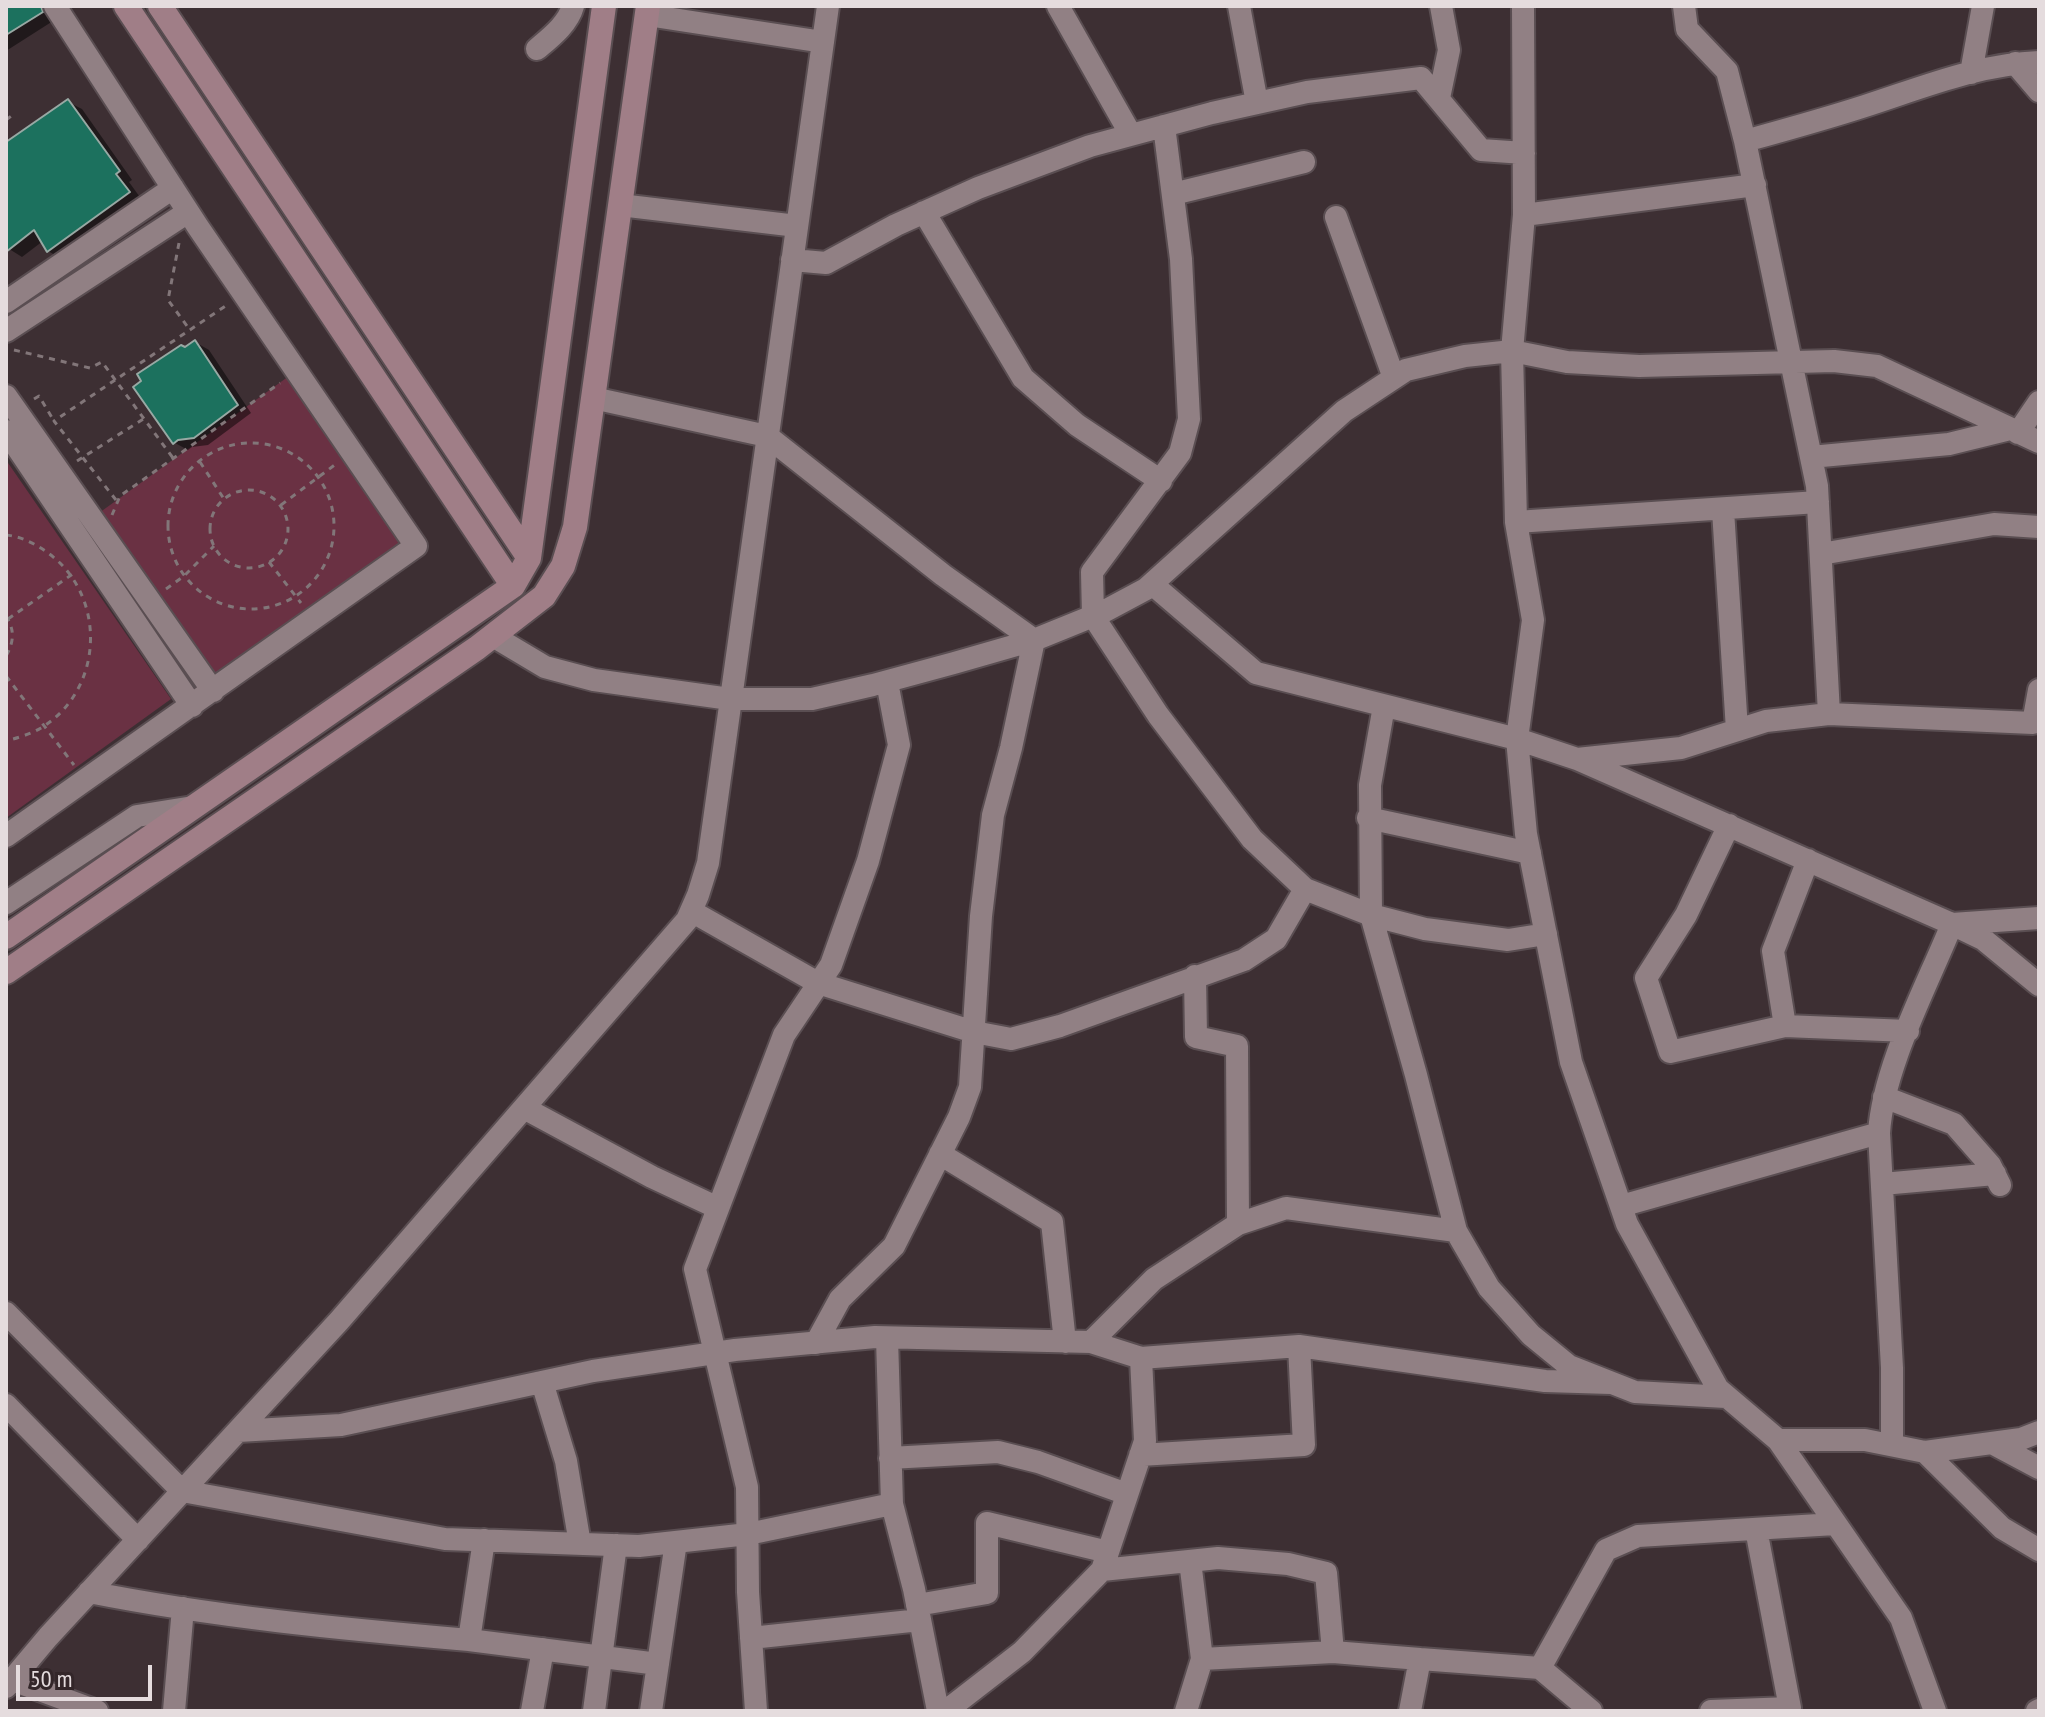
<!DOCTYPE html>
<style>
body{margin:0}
#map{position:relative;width:2045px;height:1717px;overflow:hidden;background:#3d2f33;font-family:"PT Sans Narrow",sans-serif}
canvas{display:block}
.frame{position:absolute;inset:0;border:8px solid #e5dcde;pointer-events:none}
.scale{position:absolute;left:16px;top:1665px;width:136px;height:36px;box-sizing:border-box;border:4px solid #e5dcde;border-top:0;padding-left:10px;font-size:24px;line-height:28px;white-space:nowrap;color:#e5dcde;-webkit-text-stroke:6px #332629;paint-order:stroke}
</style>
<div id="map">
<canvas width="2045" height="1717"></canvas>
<div class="frame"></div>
<div class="scale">50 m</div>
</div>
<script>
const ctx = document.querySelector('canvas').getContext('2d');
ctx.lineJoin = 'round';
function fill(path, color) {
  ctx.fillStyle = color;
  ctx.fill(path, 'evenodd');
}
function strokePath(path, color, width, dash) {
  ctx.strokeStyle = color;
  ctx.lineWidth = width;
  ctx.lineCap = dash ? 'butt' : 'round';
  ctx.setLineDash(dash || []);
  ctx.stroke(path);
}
fill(new Path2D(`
 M296,371L416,546L213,691L92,518Z
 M6,460L171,699L6,818Z`), '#6a3143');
fill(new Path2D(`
 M6,6H43L53,21L6,51Z
 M68,102L82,109L132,180L129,182L142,200L62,259L48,251L43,241L22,257L6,247V145Z
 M195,342L209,350L251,413L208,445L192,447L188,450L175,443L185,350Z`), '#0007');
const building = new Path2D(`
 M6,6H41L43,12L6,35Z
 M68,99L120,171L116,174L130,192L47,252L34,230L6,252V142Z
 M195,340L238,405L194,438L178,440L173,444L133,387L141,381L137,374L181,345L185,347Z`);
fill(building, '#1c715e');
strokePath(building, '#98a9a4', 2);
const street = new Path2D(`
 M1058,6L1131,135
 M1239,6L1257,103
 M1523,6L1524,215L1512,351L1516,522L1533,620L1517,739L1526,834L1571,1062L1627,1224L1718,1389L1778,1440L1901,1618L1935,1711
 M1684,6L1687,29L1727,71L1745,141
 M647,15L823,42
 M537,49C551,37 568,24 573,6
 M2015,63L2039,91
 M1971,73L1983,6
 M1439,98L1449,50L1441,6
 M1164,126L1181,259L1189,419L1180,453L1092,572L1093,616L1158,715L1252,839L1305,889L1371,915L1425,929L1508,940L1546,934
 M1173,194L1304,162
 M620,205L797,226
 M924,212L1023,378L1077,425L1161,481
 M1524,215L1755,185
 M1336,217L1394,378
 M792,260L826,263L896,225L978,188L1090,146L1212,113L1307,92L1421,78L1481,150L1524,153
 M6,302L173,188
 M6,331L188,212
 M6,396L213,691
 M593,398L767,436L943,575L1034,640L1011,748L993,815L981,916L970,1087L959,1117L894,1246L840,1299L816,1343
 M6,431L192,706
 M2018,433L2039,402
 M1811,457L1949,444L2010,429
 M1723,510L1737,730
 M1516,522L1818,502
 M1821,554L1994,524L2039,527
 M1152,584L1256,673L1517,739L1577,759L1952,924L1983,939L2039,985
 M493,636L545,667L594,680L730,699H812L873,685L954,663L1034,640L1103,612L1146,589L1344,411L1406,370L1465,356L1512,351L1567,362L1639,366L1834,361L1877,366L2039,442
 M1384,706L1370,785L1371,915L1416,1075L1456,1231L1489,1288L1531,1335L1569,1366L1635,1392L1726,1397
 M1829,714L2033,723L2039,690
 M1577,759L1681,748L1766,721L1829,714L1817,486L1745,141C1785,130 1825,119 1865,106C1921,88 1979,64 2039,62
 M1368,818L1530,853
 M1729,825L1686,915L1646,978L1670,1052L1785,1026
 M6,836L416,546L198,227L55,6
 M1808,860L1773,951L1785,1026L1908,1031
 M6,903L137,816L193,807
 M691,911L818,983L974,1032L1011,1039L1060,1026L1244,960L1276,939L1305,889
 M1195,976L1196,1037L1237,1046L1238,1224
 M1884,1097L1954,1124L1990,1165L2000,1185
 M524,1108L652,1177L718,1208
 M1879,1133L1892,1368V1445
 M940,1154L1052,1222L1065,1342
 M1882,1184L1995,1174
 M1621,1206L1879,1133C1883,1067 1927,986 1952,924L2039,918
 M6,1313L182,1491L445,1539L639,1546L748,1534L892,1504L914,1589L938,1711
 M887,1338L892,1504
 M1091,1342L1141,1358
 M542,1382L566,1461L580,1544
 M6,1405L138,1540
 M238,1431L341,1425L593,1371L735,1350L875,1337L1091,1342L1154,1279L1238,1224L1286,1208L1456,1231
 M1778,1440H1865L1925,1452L2021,1439L2039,1432
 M1992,1443L2039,1468
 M1925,1452L2002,1528L2039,1550
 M1140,1455L1304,1445L1299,1346
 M890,1458L998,1452L1038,1462L1127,1494
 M1102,1570L1218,1558L1288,1564L1326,1573L1333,1652L1420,1659
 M89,1592C215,1617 342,1629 469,1640L484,1540
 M917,1605L987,1593V1523L1108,1552
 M751,1638L920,1620
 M469,1640L658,1664
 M1202,1659L1333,1652
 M1540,1668L1606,1550L1638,1536L1835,1524
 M12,1680L97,1711
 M6,1687L48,1637L339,1321L687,920L698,895L708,863L828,6
 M174,1711L183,1608
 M532,1711L543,1649
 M594,1711L616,1545
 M651,1711L676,1542
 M756,1711L748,1592L747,1487L695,1269L784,1035L831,965L868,861L899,745L887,682
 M946,1711L1022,1652L1102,1570L1145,1441L1141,1358L1299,1346L1545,1381L1611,1383
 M1186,1711L1202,1659L1190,1561
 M1410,1711L1420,1659L1540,1668L1591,1711
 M1711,1711L1790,1708L1756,1529
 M2037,1711L2039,1710`);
const secondary = new Path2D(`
 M126,6L513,586
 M160,6L529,558
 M6,937L513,586L529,558L604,6
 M6,972L477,648L544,596L563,566L575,527L648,6`);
strokePath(street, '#5a4e52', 26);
strokePath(secondary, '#5a4e52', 28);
strokePath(new Path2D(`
 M6,120L14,114
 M179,243L168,300L190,330
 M14,350L90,368L102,362L173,458
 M34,399L39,396L54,421
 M168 526a83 83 0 1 1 166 0a83 83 0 1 1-166 0Z
 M77,461L145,418
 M200,462L224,499
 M210 529a39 39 0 1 1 78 0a39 39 0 1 1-78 0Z
 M116,500L54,421L227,305
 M281,505L336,464
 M112,515L120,496L280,383
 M6,535C26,537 45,549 60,563C107,610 99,693 41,728C31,734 17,738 6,741
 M269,562L301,603
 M166,589L184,576L214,546
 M6,616C15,630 14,642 6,656
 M8,619L77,571
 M6,676L74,765`), '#827679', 3, [6, 6]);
strokePath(street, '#918084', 22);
strokePath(secondary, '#a07e87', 24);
</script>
